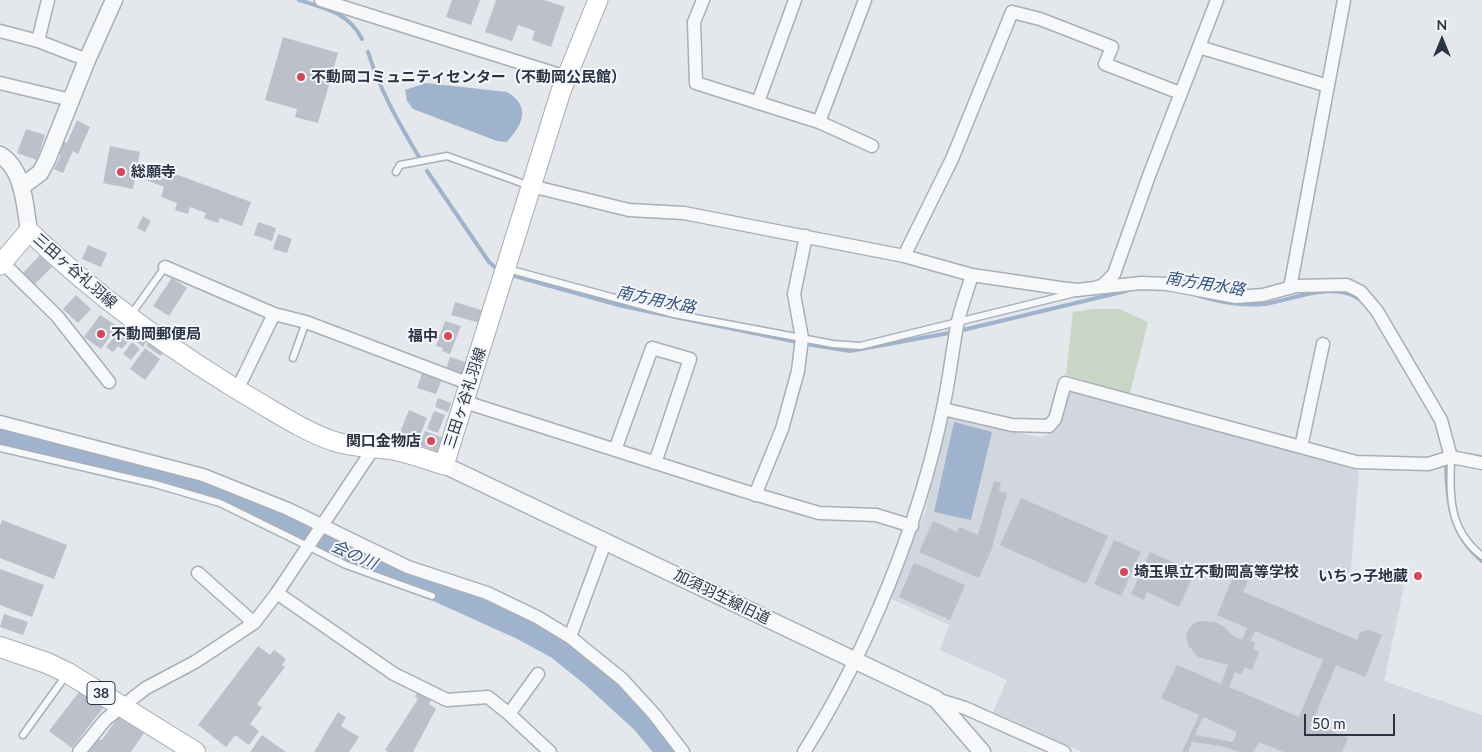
<!DOCTYPE html>
<meta charset="utf-8">
<style>
body{margin:0}
#map{position:relative;width:1482px;height:752px;overflow:hidden;background:#e4e7ec;font-family:Lato,sans-serif}
canvas{display:block}
.north{position:absolute;left:1417px;top:15px;width:50px;height:50px;-webkit-text-stroke:4px #f4f6f9;paint-order:stroke;rotate:0deg;font-size:14px;font-weight:700;line-height:20px;text-align:center;color:#2b3445}
.north::after{content:'';display:block;margin:auto;width:18px;height:22px;background:#2b3445;clip-path:polygon(50% 0,100% 100%,50% 72%,0 100%)}
.scale{position:absolute;left:1304px;top:714px;width:91px;height:22px;box-sizing:border-box;border:2px solid #2b3445;border-top:0;padding-left:6px;font-size:15px;line-height:18px;white-space:nowrap;color:#2b3445;-webkit-text-stroke:4px #f4f6f9;paint-order:stroke}
</style>
<div id="map">
<canvas width="1482" height="752"></canvas>
<div class="north">N</div>
<div class="scale">50 m</div>
</div>
<script>
const ctx = document.querySelector('canvas').getContext('2d');
ctx.lineJoin = 'round';
function fill(path, color) {
  ctx.fillStyle = color;
  ctx.fill(path, 'evenodd');
}
function strokePath(path, color, width, dash) {
  ctx.strokeStyle = color;
  ctx.lineWidth = width;
  ctx.lineCap = dash ? 'butt' : 'round';
  ctx.setLineDash(dash || []);
  ctx.stroke(path);
}
function drawText(font, color, halo, rows, align = 'center') {
  ctx.font = font + ' Lato,"Noto Sans JP",sans-serif';
  ctx.lineWidth = 4;
  ctx.setLineDash([]);
  ctx.textBaseline = 'middle';
  ctx.strokeStyle = halo;
  ctx.fillStyle = color;
  for (const [text, x, y, turn = 0] of rows) {
    ctx.save();
    ctx.translate(x, y);
    ctx.rotate((+turn || 0) * Math.PI / 180);
    ctx.textAlign = isNaN(turn) ? turn : align;
    if (halo) ctx.strokeText(text, 0, 0);
    ctx.fillText(text, 0, 0);
    ctx.restore();
  }
}
fill(new Path2D(`
 M1070,390L1359,471L1351,569L1348,575L1363,583L1369,569L1404,586L1384,681L1482,715V752H1082L993,712L1007,680L940,650L949,625L888,597L925,513L946,416L1038,437L1045,436L1052,432L1058,424Z`), '#d2d6de');
fill(new Path2D(`
 M1096,309H1120L1148,322L1130,393L1066,375L1073,312Z`), '#c9d6c5');
fill(new Path2D(`
 M426,83L507,92C532,107 522,125 507,142L497,141L413,109L407,101L405,90Z
 M954,422L992,432L971,520L934,512Z`), '#9fb4cc');
strokePath(new Path2D(`
 M299,0C325,8 349,13 362,39
 M368,52C380,90 398,122 419,157
 M427,171L489,262L498,270
 M511,275L622,306L797,342
 M1199,296C1221,302 1241,306 1264,304C1294,300 1333,280 1361,300
 M963,330L1126,291
 M806,344L850,351L949,333
 M1446,464C1447,502 1450,535 1482,561`), '#9fb4cc', 4);
strokePath(new Path2D(`
 M0,436L147,471L207,490L318,537L522,629L557,648L593,677L643,723L667,752`), '#9fb4cc', 22);
fill(new Path2D(`
 M452,0H480L471,25L446,17Z
 M496,0H544L565,7L551,47L532,40L535,31L518,25L512,41L485,32Z
 M283,37L338,53L318,123L295,117L297,109L265,100Z
 M77,120L90,127L78,154L73,151L63,173L54,169L61,155L54,153L60,140L67,143Z
 M26,129L45,135L37,160L17,153Z
 M110,146L140,152L133,189L103,183Z
 M146,170L168,178L170,172L251,202L242,226L220,218L218,223L204,218L206,213L190,207L188,214L175,210L177,203L161,197L164,187L143,179Z
 M143,216L151,221L145,232L137,228Z
 M258,222L276,228L272,241L254,235Z
 M278,234L292,239L287,253L273,249Z
 M88,245L107,253L101,267L82,259Z
 M40,255L52,267L34,285L22,274Z
 M172,278L187,288L169,316L153,306Z
 M76,295L91,309L78,323L63,309Z
 M455,302L484,311L480,323L451,315Z
 M100,315L117,326L101,349L84,337Z
 M445,321L461,326L450,354L442,351L443,348L436,346Z
 M120,330L126,335L129,330L134,334L122,349L118,346L113,352L106,347Z
 M141,330L150,336L143,347L134,340Z
 M152,338L166,348L161,356L146,346Z
 M132,342L140,349L131,360L123,354Z
 M145,348L160,359L145,380L130,369Z
 M450,357L468,363L464,374L446,369Z
 M422,373L442,379L436,394L417,388Z
 M438,398L451,403L448,412L435,407Z
 M409,410L427,418L418,440L400,432Z
 M434,411L445,415L438,433L427,429Z
 M425,431L443,438L438,452L419,445Z
 M994,481L1001,482L999,491L1007,493L992,548L979,578L919,552L933,521L957,532L959,527L978,535Z
 M1021,498L1108,536L1086,584L1000,545Z
 M2,520L67,545L54,579L0,558V526Z
 M1114,540L1141,552L1121,596L1094,584Z
 M1150,552L1195,572L1179,607L1147,592L1144,600L1131,594Z
 M914,563L965,585L950,620L899,597Z
 M0,569L44,585L32,617L0,605Z
 M1234,575L1248,581L1243,592L1357,640L1360,632L1370,630L1382,635L1365,677L1336,665L1312,723L1348,738L1342,752H1284L1259,742L1253,752H1240L1221,746L1192,742L1188,752H1182L1199,715L1161,698L1177,665L1221,684L1228,665L1198,657L1188,645L1186,636L1189,628L1196,622L1206,621L1215,622L1223,626L1234,637L1242,640L1247,628L1217,615ZM1255,631L1323,660L1299,717L1229,687L1235,672L1241,675L1245,667L1252,670L1259,652L1253,649L1255,642L1250,641ZM1203,717L1237,732L1233,742L1195,735Z
 M4,614L28,622L23,635L0,627Z
 M258,646L270,655L274,650L286,659L282,665L285,667L257,704L262,708L250,724L259,731L249,745L235,735L226,747L198,725Z
 M419,691L432,699L429,704L436,709L413,752H388L385,750L418,699L415,696Z
 M79,692L103,708L72,748L49,731Z
 M338,712L346,717L341,726L359,737L349,752H314Z
 M118,717L144,733L131,752H85L96,740H102Z
 M262,735L286,752H250Z`), '#bbc0ca');
const service = new Path2D(`
 M396,172L400,165L447,156L530,186
 M508,269L674,314L833,344L860,346L1075,293
 M130,316L165,267
 M293,358L306,322
 M0,448L155,484L220,503L346,565L432,596
 M1451,457C1450,497 1448,529 1482,556
 M23,735L67,674`);
const minor = new Path2D(`
 M321,0L566,77
 M703,0L694,22L696,83L819,122L872,146
 M0,31L38,41L87,60
 M38,41L48,0
 M1199,47L1328,86
 M0,83L71,100
 M758,102L795,0
 M819,122L865,0
 M531,186L629,210L684,213L904,256L972,275L1060,288L1077,290L1141,283L1167,284L1236,297L1263,295L1296,286L1347,285L1361,292L1377,311L1441,420L1451,457
 M904,256L952,159L1012,12L1040,19L1112,47L1105,64L1180,93
 M0,260L57,316L109,382
 M165,267L274,314L306,322L470,384
 M1097,287L1102,286L1114,274L1150,173L1217,0
 M1290,288L1344,0
 M237,390L274,314
 M465,402L744,491L819,513L876,515L912,526
 M943,409L1012,425L1049,426L1055,419L1065,383L1356,462L1428,464L1451,457L1482,463
 M0,422L203,475L288,509L408,567L487,593L537,617L570,637L622,679L654,714L683,752
 M1301,447L1323,344
 M615,450L652,348L690,359L655,463
 M755,495L782,429L798,371L802,338L794,294L806,236
 M198,573L254,623
 M277,593L394,674L447,700L488,697L509,714L538,674
 M570,637L606,540
 M936,699L965,708L1064,752
 M509,714L550,752
 M79,752L106,719L146,688L195,662L254,623L277,593L373,449
 M804,752C867,652 919,525 943,408C949,381 952,353 957,326C960,309 967,292 972,275`);
const tertiary = new Path2D(`
 M0,155C24,169 25,207 29,231
 M21,187L40,173L47,160L87,60L114,0
 M444,465L936,699L982,752`);
const secondary = new Path2D(`
 M0,265L29,231C99,299 179,356 263,405C285,418 309,433 333,441C353,448 373,447 393,450C411,453 427,460 444,465L561,91L598,0`);
const primary = new Path2D(`
 M0,647L47,663L68,673L195,752`);
strokePath(service, '#a9aeb7', 9);
strokePath(minor, '#a9aeb7', 15);
strokePath(tertiary, '#a9aeb7', 19);
strokePath(secondary, '#a9aeb7', 21);
strokePath(primary, '#a3abb8', 22);
strokePath(service, '#f7f8fa', 6);
strokePath(minor, '#f7f8fa', 12);
strokePath(tertiary, '#f7f8fa', 16);
strokePath(secondary, '#fff', 19);
strokePath(primary, '#fff', 20);
for (const [x, y, r, color] of [
 [301,77,5,"#d1495b"],
 [121,172,5,"#d1495b"],
 [101,334,5,"#d1495b"],
 [448,336,5,"#d1495b"],
 [431,441,5,"#d1495b"],
 [1124,572,5,"#d1495b"],
 [1418,576,5,"#d1495b"]
]) {
  const dot = new Path2D();
  dot.arc(x, y, r, 0, 2 * Math.PI);
  ctx.fillStyle = color;
  ctx.fill(dot);
  strokePath(dot, '#f4f6f9', 2);
}
for (const [x, y, w] of [
 [101,693,28]
]) {
  const box = new Path2D();
  box.roundRect(x - w / 2, y - 11.5, w, 23, 4);
  ctx.fillStyle = '#f4f6f9';
  ctx.fill(box);
  strokePath(box, '#2b3445', 1);
}
drawText('bold 14px', '#2b3445', null, [
 ["38",101,693]
]);
drawText('bold 15px', '#2b3445', '#f4f6f9', [
 ["不動岡コミュニティセンター（不動岡公民館）",311,77],
 ["総願寺",131,172],
 ["不動岡郵便局",111,334],
 ["福中",438,336,"right"],
 ["関口金物店",421,441,"right"],
 ["埼玉県立不動岡高等学校",1134,572],
 ["いちっ子地蔵",1408,576,"right"]
], 'left');
drawText('15px', '#2b3445', '#f4f6f9', [
 ["三田ヶ谷礼羽線",75,271,41],
 ["三田ヶ谷礼羽線",465,398,-72],
 ["加須羽生線旧道",722,597,26]
]);
drawText('italic 16px', '#34527a', '#f4f6f9', [
 ["南方用水路",1205,284,9],
 ["南方用水路",656,300,12],
 ["会の川",354,555,24]
]);
</script>
